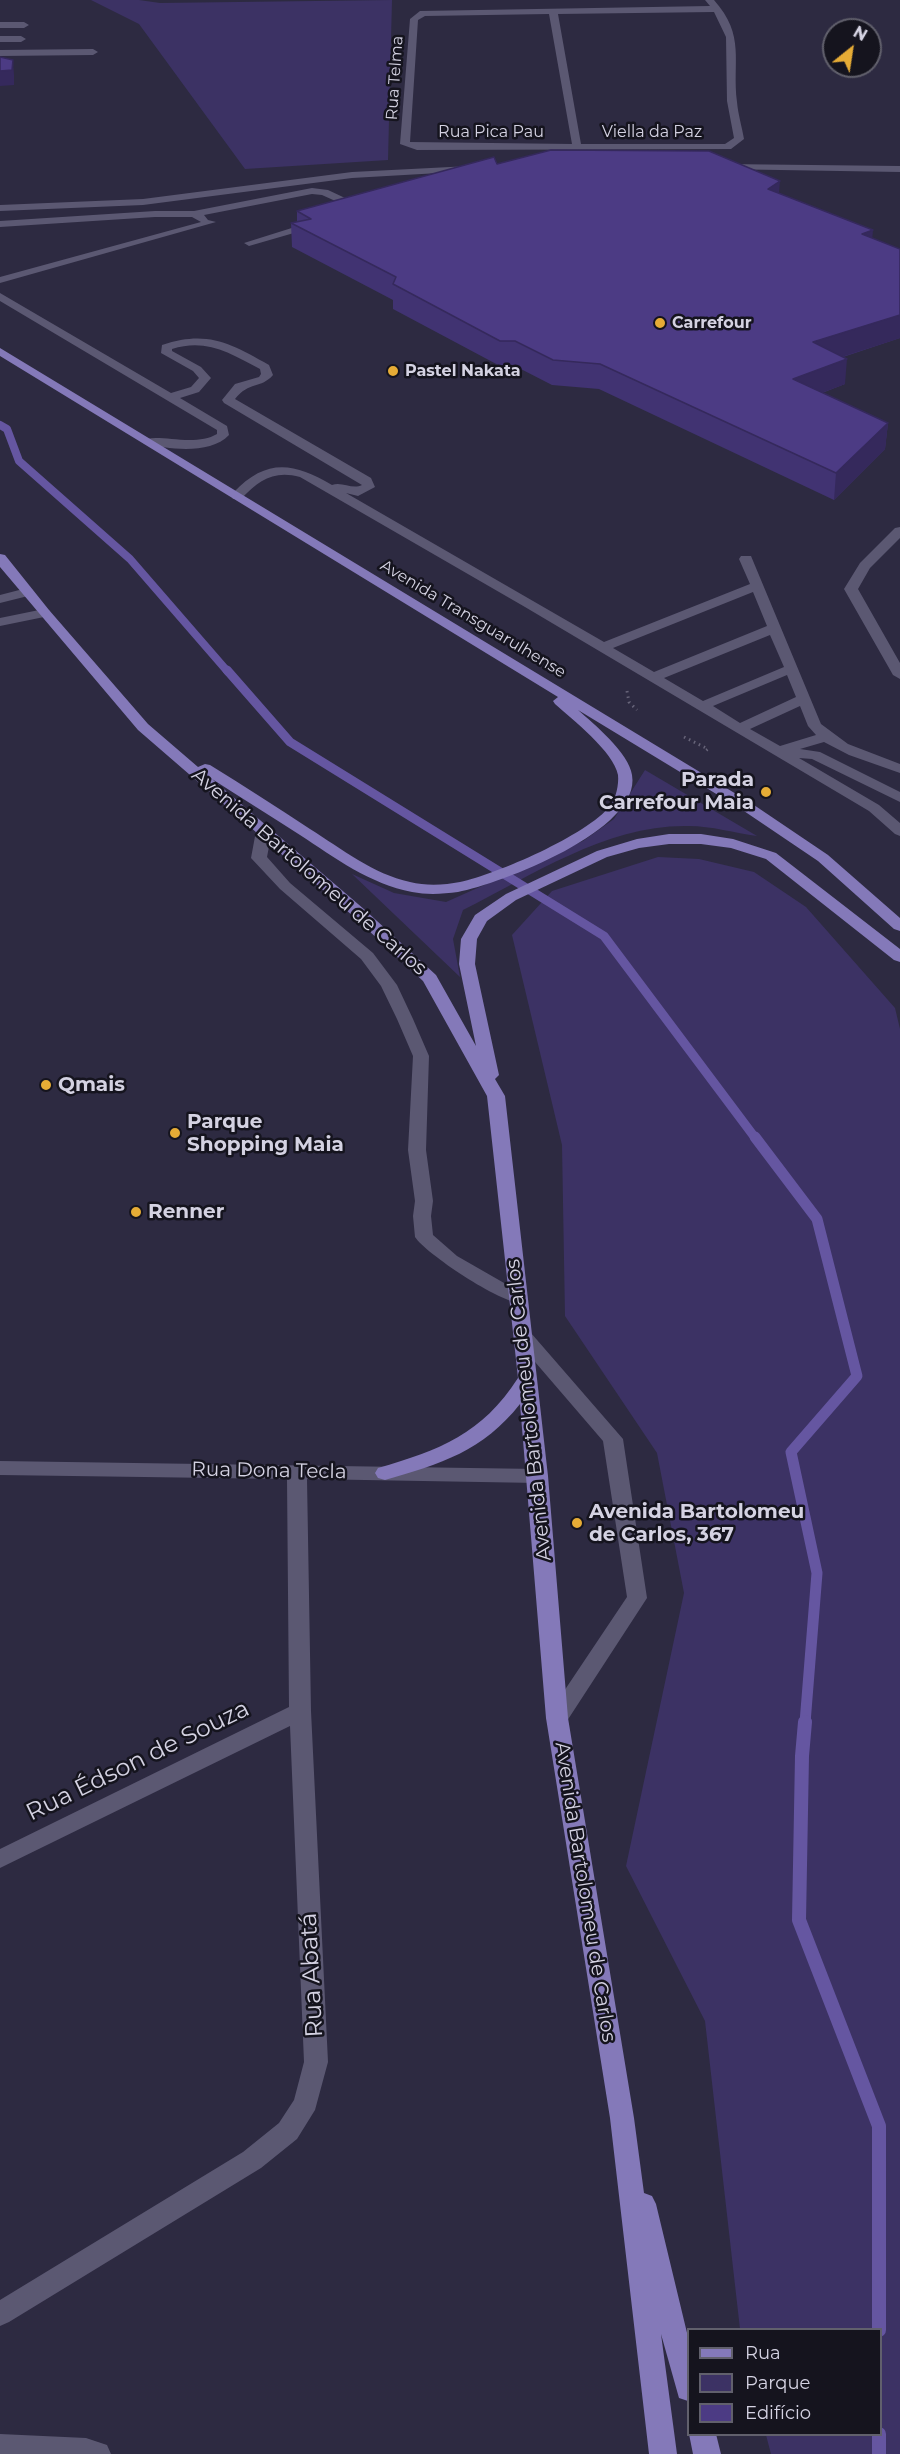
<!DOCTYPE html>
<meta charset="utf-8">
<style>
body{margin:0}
#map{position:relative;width:900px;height:2454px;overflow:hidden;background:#2d2a41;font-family:Montserrat,sans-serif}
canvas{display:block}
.legend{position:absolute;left:687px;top:2328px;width:195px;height:108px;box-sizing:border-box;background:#15141e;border:2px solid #61606c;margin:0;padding:8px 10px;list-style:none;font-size:18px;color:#d4d2e2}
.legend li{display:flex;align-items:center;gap:12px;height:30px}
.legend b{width:30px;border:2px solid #61606c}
.north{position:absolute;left:822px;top:18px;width:60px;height:60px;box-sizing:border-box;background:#15141e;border:2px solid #61606c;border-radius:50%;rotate:30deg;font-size:16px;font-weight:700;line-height:24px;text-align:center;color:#d4d2e2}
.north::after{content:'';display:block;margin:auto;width:21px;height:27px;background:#e6ac36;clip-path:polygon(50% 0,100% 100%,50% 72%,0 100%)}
</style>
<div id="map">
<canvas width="900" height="2454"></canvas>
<ul class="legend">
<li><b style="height:8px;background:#8479b9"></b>Rua</li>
<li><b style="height:16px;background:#3c3264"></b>Parque</li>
<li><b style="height:16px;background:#4c3b84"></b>Edifício</li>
</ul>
<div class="north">N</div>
</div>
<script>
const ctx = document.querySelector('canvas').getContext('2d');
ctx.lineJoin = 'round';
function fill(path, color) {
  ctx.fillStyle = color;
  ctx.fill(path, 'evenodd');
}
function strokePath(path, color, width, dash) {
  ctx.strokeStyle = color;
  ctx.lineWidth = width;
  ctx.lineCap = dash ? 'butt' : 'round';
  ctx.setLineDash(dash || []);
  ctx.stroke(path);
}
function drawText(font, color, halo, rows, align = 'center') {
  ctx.font = font + ' Montserrat,sans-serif';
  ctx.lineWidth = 5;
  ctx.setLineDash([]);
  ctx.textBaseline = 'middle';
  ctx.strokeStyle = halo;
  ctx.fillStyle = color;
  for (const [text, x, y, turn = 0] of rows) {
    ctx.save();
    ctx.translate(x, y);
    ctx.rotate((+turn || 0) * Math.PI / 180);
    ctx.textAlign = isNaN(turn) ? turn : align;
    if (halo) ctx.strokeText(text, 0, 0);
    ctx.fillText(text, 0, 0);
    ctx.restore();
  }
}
fill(new Path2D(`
 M91,0H139L160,3L392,0L388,160L245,169L139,24Z
 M645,770L757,836C735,833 711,826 689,826C608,824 533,875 463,910L453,939L460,977L352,874L394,893L446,902L583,841L614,819Z
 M658,857L699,859L754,872L806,907L895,1008L900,1029V2454H771L766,2435L880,2434V2330L740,2329L705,2021L626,1866L684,1593L657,1453L565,1316L562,1145L512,935L552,891Z`), '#3c3264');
strokePath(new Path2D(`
 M0,425L7,429L19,461L130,559L228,672`), '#6556a1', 8);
strokePath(new Path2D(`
 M227,670L290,742L604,936L756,1139`), '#6556a1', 9);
strokePath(new Path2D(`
 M755,1137L817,1219L857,1376L791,1452L817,1573L805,1723`), '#6556a1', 11);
strokePath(new Path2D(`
 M805,1722L802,1756L799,1920L879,2126V2330
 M879,2434V2454`), '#6556a1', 14);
strokePath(new Path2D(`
 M627,691L629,702L637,710
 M684,737L708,749L704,752`), '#676479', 3, [1.5, 4]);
fill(new Path2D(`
 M705,0H714C746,36 732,61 737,102C738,114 742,127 744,139L731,149L417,150L400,144L410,19L420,11L710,6ZM714,12L726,37L727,101L734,138L725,144H581L558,14ZM549,14L572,144L410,142L418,20L425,16Z
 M0,22H24L29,25L24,28H0Z
 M0,36H21L26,39L21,42H0Z
 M0,50L93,49L98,52L93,55L0,56Z
 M723,164L900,166V172L719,169L718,167Z
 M470,166L474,167V171L352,178L143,205L0,211V205L143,199L352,172Z
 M312,188L328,190L360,205V212L351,214V208L322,195L312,194L204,215L208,220L216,222L0,283V277L201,222L192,217H155L0,227V221L155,211H194Z
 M314,221L318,222V226L249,246L244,243Z
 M0,293L171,393L191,387L199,378L193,371L161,353L162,345C207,330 230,343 269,365L273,375C261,389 249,381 235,399L371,478L375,487L358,496L346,493L604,642L750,584L739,559L741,556H751L821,724L848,744L900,764V773L849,755L824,742L800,749L820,752L900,792V802L812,759L799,758L879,805L900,823V836L895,834L869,811L525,607L300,477C274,470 259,480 241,499H233L231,496L233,493C266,458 293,462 332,485C342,481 352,490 362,485L224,403L222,400L235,384L259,377L261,374L260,369C230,353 206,338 172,349V351L201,367L211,378L199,392L180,398L227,426L229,435C210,455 169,449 145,444L143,441C154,432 194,448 217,434V430L0,301ZM753,592L767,626L654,672L613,648ZM770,635L784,667L703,701L664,678ZM787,675L796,697L740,723L713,706ZM800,706L808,726L816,735L780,746L750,729Z
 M900,527V538L870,568L858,589L900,663V679L893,675L844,589L860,563L895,528Z
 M27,588L32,589L34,592L32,595L0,603V595Z
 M44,609L49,610L51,613L49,616L0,626V618Z
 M264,826L272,831L267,857L290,883L373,953L397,985L413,1019L429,1056L426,1150L433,1201L431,1216L433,1235L457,1256L525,1295L527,1299L525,1303C507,1308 426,1254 415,1237L413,1216L415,1201L408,1150L413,1056L397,1019L381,986L361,959L280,889L251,858L256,831Z
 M524,1331L531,1333L623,1439L647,1598L565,1724L557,1726L549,1724L546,1718L627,1597L603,1441L517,1341L515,1337L517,1333Z
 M0,1461L538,1469L545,1471L548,1476L545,1481L538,1483L307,1479L311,1711L328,2062L315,2110L297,2139L261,2168L9,2322L0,2326V2300L243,2152L279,2123L294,2100L304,2062L290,1726L0,1868V1849L289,1707L287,1479L0,1475Z
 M0,2434L86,2438L107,2445L111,2454H0Z`), '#5b5872');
fill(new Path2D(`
 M0,348L751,803L828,855L900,918V931L894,929L818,861L741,809L578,710C594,724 629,753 632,775C642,830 500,884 458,892C443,894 427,895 412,892C370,884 335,858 300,835C271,816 241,798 212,779L365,910L436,975L476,1046L459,964L461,939L475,915L506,894L597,851L637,839L669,834H701L733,839L776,853L900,949V962L894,960L766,859L731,848L701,844H669L639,848L607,857L516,900L487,921L477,939L475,964L499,1075L495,1079L505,1096L548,1476L568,1718L634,2118L644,2193L652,2196L656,2204L688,2337V2401L679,2398L661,2334L677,2454H649L610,2118L546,1718L520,1404C483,1451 441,1464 385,1480L378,1478L375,1473L378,1468C440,1450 482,1434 518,1378L487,1096L423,981L353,916L138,730L0,567V554L5,555L49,610L148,724L198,767L205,764L210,765C244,786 277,807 310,829C342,849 373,874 410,882C426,886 445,885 460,882C497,874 587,835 610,806C616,799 619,784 618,775C614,752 572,719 555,704L553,701L558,697L0,356Z
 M689,2434H716L721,2454H693Z`), '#8479b9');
fill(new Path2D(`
 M497,164L779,193L873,239L900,249V338L843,357L845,384L822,393L888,423L885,449L834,500L599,389L552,385L515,366H500L393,309V300L292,247L291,223L297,222V211Z`), '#413372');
fill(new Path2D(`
 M13,60L14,75V85L0,86V71Z
 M780,181L778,204L768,189Z
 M873,230L871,254L862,234Z
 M900,315V338L811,367L813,342Z
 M847,359L845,384L792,404L793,379Z
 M888,423L885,449L834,500L836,473Z`), '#35295c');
const building = new Path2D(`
 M0,57L13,60L12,70L0,71Z
 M551,150L709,151L780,181L768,189L873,230L862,234L900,249V315L813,342L847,359L793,379L888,423L836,473L600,364L553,360L515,341H500L393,284L396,277L291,223L311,219L297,211L494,157L497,164Z`);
fill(building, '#4c3b84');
strokePath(building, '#35295c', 1.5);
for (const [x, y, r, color] of [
 [660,323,6,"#e6ac36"],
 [393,371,6,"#e6ac36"],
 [766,792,6,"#e6ac36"],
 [46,1085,6,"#e6ac36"],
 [175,1133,6,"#e6ac36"],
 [136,1212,6,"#e6ac36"],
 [577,1523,6,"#e6ac36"]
]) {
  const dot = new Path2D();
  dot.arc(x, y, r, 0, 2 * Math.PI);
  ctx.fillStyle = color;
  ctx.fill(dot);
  strokePath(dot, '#15141e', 2);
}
drawText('16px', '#d4d2e2', '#15141e', [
 ["Rua Telma",395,78,-86],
 ["Rua Pica Pau",491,132],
 ["Viella da Paz",652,132],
 ["Avenida Transguarulhense",473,619,31]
]);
drawText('bold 16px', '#d4d2e2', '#15141e', [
 ["Carrefour",672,323],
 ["Pastel Nakata",405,371]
], 'left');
drawText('bold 20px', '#d4d2e2', '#15141e', [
 ["Parada",754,780,"right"],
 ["Carrefour Maia",754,803,"right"],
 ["Qmais",58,1085],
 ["Parque",187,1122],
 ["Shopping Maia",187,1145],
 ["Renner",148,1212],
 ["Avenida Bartolomeu",589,1512],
 ["de Carlos, 367",589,1535]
], 'left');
drawText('20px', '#d4d2e2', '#15141e', [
 ["Avenida Bartolomeu de Carlos",309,872,41],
 ["Avenida Bartolomeu de Carlos",529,1410,-96],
 ["Rua Dona Tecla",269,1471,1],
 ["Avenida Bartolomeu de Carlos",585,1892,81]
]);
drawText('24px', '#d4d2e2', '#15141e', [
 ["Rua Édson de Souza",138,1761,-26],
 ["Rua Abatá",312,1975,-93]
]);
</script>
